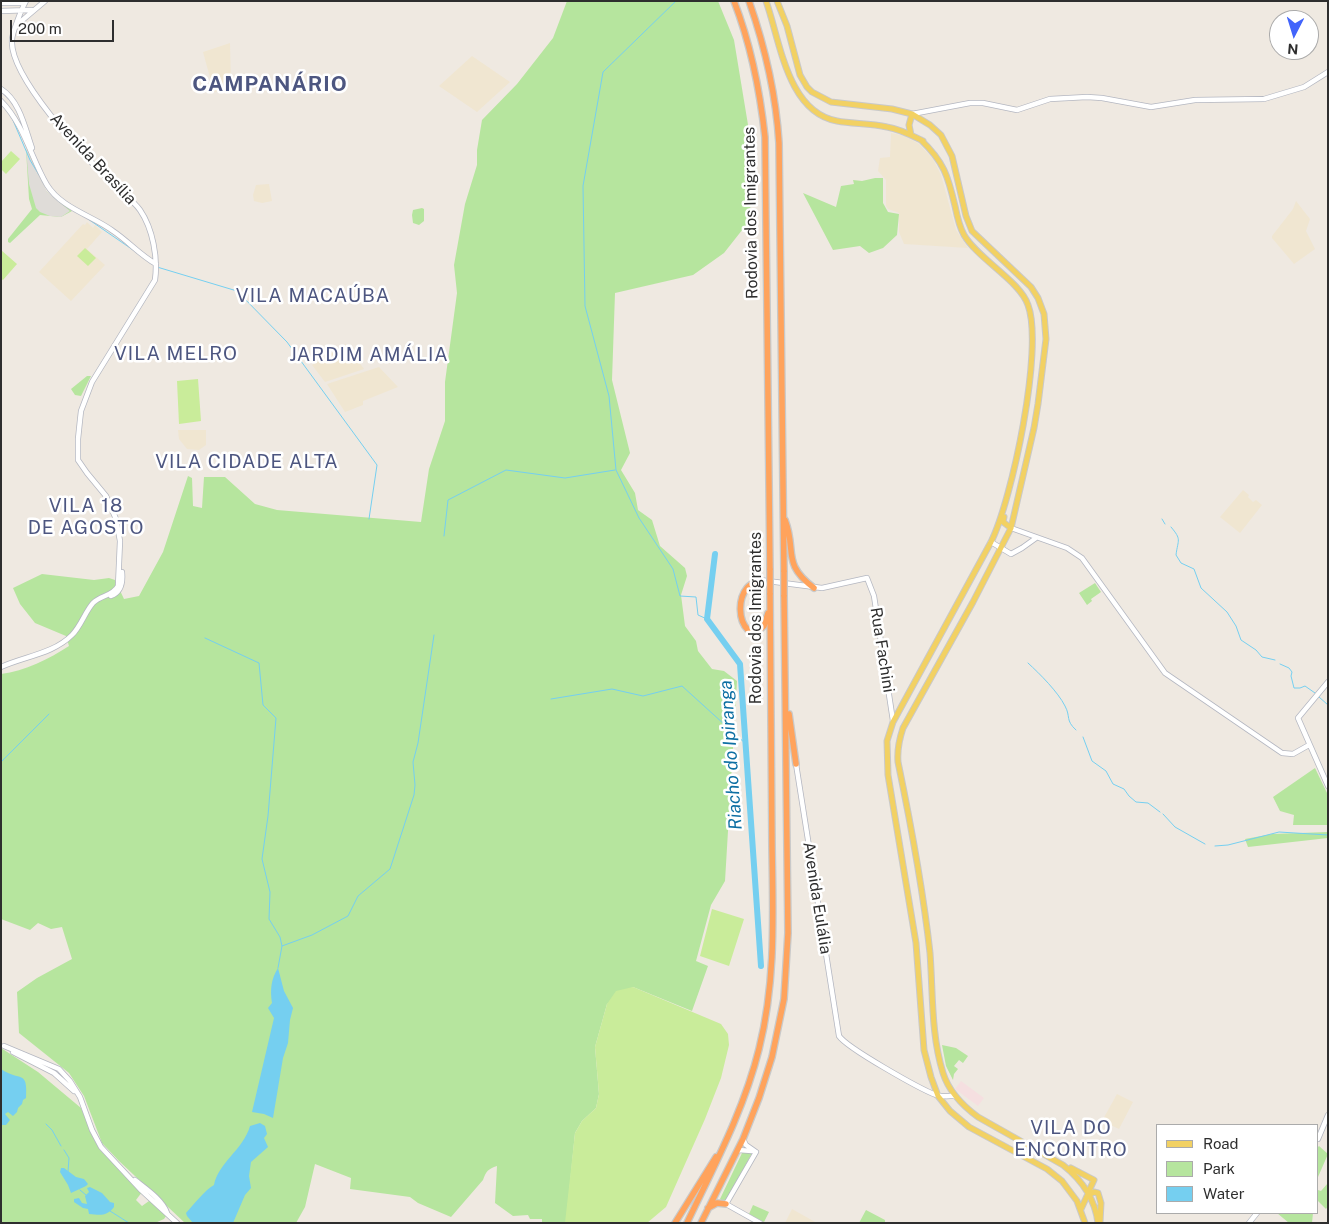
<!DOCTYPE html>
<meta charset="utf-8">
<style>
body{margin:0}
#map{position:relative;width:1329px;height:1224px;overflow:hidden;background:#efe9e1;font-family:"Public Sans",sans-serif}
canvas{display:block}
.frame{position:absolute;inset:0;border:2px solid #2e2e2e;pointer-events:none}
.legend{position:absolute;left:1156px;top:1124px;width:162px;height:90px;box-sizing:border-box;background:#fff;border:1px solid #ababab;margin:0;padding:6px 9px;list-style:none;font-size:15px;color:#2e2e2e}
.legend li{display:flex;align-items:center;gap:10px;height:25px}
.legend b{width:25px;border:1px solid #ababab}
.north{position:absolute;left:1269px;top:10px;width:50px;height:50px;box-sizing:border-box;background:#fff;border:1px solid #ababab;border-radius:50%;rotate:185deg;font-size:14px;font-weight:700;line-height:20px;text-align:center;color:#2e2e2e}
.north::after{content:'';display:block;margin:auto;width:18px;height:22px;background:#4264fb;clip-path:polygon(50% 0,100% 100%,50% 72%,0 100%)}
.scale{position:absolute;left:10px;top:20px;width:104px;height:22px;box-sizing:border-box;border:2px solid #2e2e2e;border-top:0;padding-left:6px;font-size:15px;line-height:18px;white-space:nowrap;color:#2e2e2e;-webkit-text-stroke:4px #fff;paint-order:stroke}
</style>
<div id="map">
<canvas width="1329" height="1224"></canvas>
<div class="frame"></div>
<ul class="legend">
<li><b style="height:6px;background:#f2d163"></b>Road</li>
<li><b style="height:14px;background:#b6e59e"></b>Park</li>
<li><b style="height:14px;background:#75cff0"></b>Water</li>
</ul>
<div class="north">N</div>
<div class="scale">200 m</div>
</div>
<script>
const ctx = document.querySelector('canvas').getContext('2d');
ctx.lineJoin = 'round';
function fill(path, color) {
  ctx.fillStyle = color;
  ctx.fill(path, 'evenodd');
}
function strokePath(path, color, width, dash) {
  ctx.strokeStyle = color;
  ctx.lineWidth = width;
  ctx.lineCap = dash ? 'butt' : 'round';
  ctx.setLineDash(dash || []);
  ctx.stroke(path);
}
function drawText(font, color, halo, rows, align = 'center') {
  ctx.font = font + ' "Public Sans",sans-serif';
  ctx.lineWidth = 5;
  ctx.setLineDash([]);
  ctx.textBaseline = 'middle';
  ctx.strokeStyle = halo;
  ctx.fillStyle = color;
  for (const [text, x, y, turn = 0] of rows) {
    ctx.save();
    ctx.translate(x, y);
    ctx.rotate((+turn || 0) * Math.PI / 180);
    ctx.textAlign = isNaN(turn) ? turn : align;
    if (halo) ctx.strokeText(text, 0, 0);
    ctx.fillText(text, 0, 0);
    ctx.restore();
  }
}
fill(new Path2D(`
 M230,43L231,84L225,89L214,92L203,52Z
 M472,56L510,82L477,112L439,86Z
 M891,133L905,136L919,144L933,159L941,175L956,230L968,248L904,244L899,232V213L888,209L886,206V180L878,171L880,158L890,157Z
 M269,184L272,201L262,203L254,201L253,195L256,185Z
 M1296,201L1310,219L1306,231L1315,249L1294,264L1272,238V236L1293,209Z
 M87,222L93,228L95,225L102,232L87,249L105,265L71,301L39,272L83,224L85,225Z
 M346,344L364,369L325,382L312,365Z
 M379,367L398,387L363,401V405L345,412L327,384Z
 M178,430H206V445L199,450L187,449L179,439Z
 M1243,490L1249,495L1248,497L1253,502L1256,500L1262,505L1240,533L1220,517Z
 M1117,1094L1133,1102L1119,1129L1102,1121Z
 M792,1209L817,1223H785Z`), '#f0e6d1');
fill(new Path2D(`
 M961,1081L984,1098L978,1106L955,1089Z`), '#f5dfe0');
fill(new Path2D(`
 M567,1H718L734,40L752,149L750,220L724,253L693,275L615,293L612,380L630,453L621,470L635,493L638,510L652,520L660,546L685,568L687,576L681,595L685,626L696,641L698,651L712,669L724,671L737,681L725,881L711,905L696,961L708,966L692,1011L633,987L607,1004L595,1047L599,1094L596,1108L582,1121L575,1133L566,1223H542V1219H530L528,1215L513,1216L495,1203L497,1166C488,1169 486,1171 483,1180L451,1217L418,1203L410,1197L350,1189L351,1178L315,1164L305,1207L296,1223H185L119,1161L102,1143L84,1096L69,1073L19,1033L17,992L37,978L72,959L62,927L51,929L38,923L30,930L1,919V674C25,671 49,659 69,646L66,636L35,623L20,604L13,588L42,574L94,580L109,578L115,580L124,599L139,596L163,552L188,476L192,478L193,506L202,508L204,477H225L255,504L277,510L421,522L429,469L445,421V382L457,293L454,265L465,204L477,165V150L482,120L517,84L553,38Z
 M26,149L46,191L51,196L72,211L61,217L40,215L10,243L8,242V239L32,209L29,199Z
 M875,178H883V203L888,212L899,214L897,235L883,248L869,253L860,246L833,250L803,193L836,207L841,186L854,184L853,180L862,181Z
 M422,208L424,209V221L419,225L413,223L412,215L413,210Z
 M87,376H91L81,396L75,395L71,389Z
 M1095,583L1101,592L1091,599L1092,601L1087,605L1079,593Z
 M1315,768L1328,795V825H1293L1294,815L1280,811L1273,797Z
 M1328,832V838L1248,847L1245,839L1272,834Z
 M942,1045L956,1048L968,1056L963,1063L959,1060L954,1066L958,1069L954,1074L953,1080L946,1066Z
 M1,1048L38,1072L81,1108L95,1141L100,1150L142,1192L136,1200L142,1206L149,1201L155,1204L166,1216L164,1219L155,1223H1Z
 M1319,1146L1328,1154L1318,1177V1147Z
 M743,1151L752,1153L727,1199L725,1201L721,1200L720,1199Z
 M1328,1183V1206L1326,1209L1318,1201V1190L1321,1191Z
 M753,1205L769,1212L764,1222L749,1214Z
 M866,1210L885,1220V1223H859Z
 M1277,1213H1313L1312,1223H1289Z`), '#b6e59e');
fill(new Path2D(`
 M11,151L20,159L6,174L1,169V162Z
 M85,248L96,258L88,266L77,256Z
 M1,250L17,264L3,280L1,279Z
 M198,379L201,421L179,424L177,381Z
 M712,909L744,919L729,966L700,956Z
 M633,987L721,1024L728,1034L729,1045L721,1078L705,1119L666,1207L647,1223H565L575,1133L582,1121L596,1108L599,1094L595,1047L607,1004L616,991Z`), '#c9ec9a');
fill(new Path2D(`
 M26,149L47,192L70,211L61,217L50,216L40,212L36,208L29,184Z`), '#dfdcd8');
fill(new Path2D(`
 M278,968L284,991L293,1008L290,1020L288,1043L283,1058L273,1118L264,1114L252,1112L274,1018L268,1008L272,1003C270,990 271,979 278,968Z
 M1,1069C20,1082 28,1069 26,1098L23,1100L22,1104L18,1108L17,1112L13,1116L8,1112L5,1114L10,1120L6,1125H1Z
 M260,1123L265,1126L267,1134L264,1138L268,1147L251,1162L249,1176L251,1188L245,1195L233,1223H193L187,1216L186,1213C193,1205 205,1190 214,1185C218,1163 243,1150 250,1126Z
 M61,1168H64L76,1177L84,1179L88,1184L86,1186L71,1193L68,1185L60,1172Z
 M90,1187L102,1193L110,1202L114,1203V1207C106,1217 100,1215 89,1214L88,1209L83,1208L74,1202V1199L79,1198L82,1203L87,1204L85,1196L89,1192L87,1188Z`), '#75cff0');
strokePath(new Path2D(`
 M676,1L603,72L583,186L585,306L609,396L616,470L639,518L673,569L680,596L696,597L698,615L707,619
 M12,118L30,160L39,175
 M88,219L136,252
 M157,267L237,291L287,342L377,465L369,519
 M1162,519L1165,524
 M1171,527C1182,540 1178,539 1176,555L1181,563L1194,569L1201,588L1227,612L1236,626L1241,640L1256,650L1262,657L1275,660
 M444,536L448,500L506,470L565,478L615,470
 M205,638L259,663L263,705L276,718L268,816L262,859L270,892L269,919L280,937L282,946L278,968
 M1028,663C1040,674 1058,692 1065,706C1071,717 1065,720 1076,730
 M1280,664L1289,668L1292,672L1291,676L1294,688H1300L1305,686L1315,693
 M1319,697L1328,705
 M551,699L612,689L643,696L682,686L746,744
 M1083,737L1092,761L1106,771L1113,784L1124,789L1129,796L1136,802L1148,803L1160,812
 M1,762L49,714
 M1163,814L1175,827L1205,844
 M1215,846L1228,845L1279,832L1328,835
 M282,946L312,935L348,916L358,896L390,869L414,795L415,785L413,762L418,743L434,635
 M46,1124L52,1130L61,1146
 M64,1150L69,1158L68,1172
 M80,1190L86,1195
 M110,1211L129,1223`), '#75cff0', 1);
strokePath(new Path2D(`
 M715,554L707,619L740,664L761,966`), '#75cff0', 6);
const secondary = new Path2D(`
 M1,3H25
 M1,11L32,10
 M19,23L45,1
 M1,89C20,101 25,128 32,148
 M1,101C24,124 31,158 47,185C61,208 93,216 113,231C128,241 140,255 156,264
 M912,114L970,103H983L1017,110L1050,99L1087,97L1102,98L1151,107L1195,100L1264,99L1304,87L1328,72
 M1011,528L1067,548L1082,558L1165,673L1282,753L1293,754L1309,745
 M991,542L1011,554L1022,548L1036,538
 M760,580L822,588L867,578L874,596L893,721
 M111,596C122,592 123,582 122,572
 M1,667C25,656 53,654 72,635C81,626 85,612 93,603C101,595 113,596 118,586L120,541L116,519L106,496L87,473L78,460V439L80,420L81,411L92,382L155,280C158,258 153,229 140,210C133,200 119,190 110,181C84,156 9,76 12,40C12,33 22,8 26,1
 M1328,682L1298,718L1328,786
 M796,764L839,1036C847,1048 920,1089 936,1095C941,1097 949,1096 955,1096
 M4,1046L59,1069L70,1081L80,1097L92,1130L101,1147L140,1189L177,1223
 M13,1052L54,1073L74,1091
 M743,1139L746,1145L756,1152
 M1318,1139L1328,1115
 M738,1150L752,1151
 M756,1152L726,1204L760,1223
 M135,1180C145,1188 163,1200 167,1213
 M1249,1223L1257,1213`);
const primary = new Path2D(`
 M766,1C780,40 787,112 837,121C853,124 870,123 887,127C900,129 911,135 923,141
 M777,1L787,26L800,75L807,87L812,92L831,102L892,109L912,114L930,125L941,135L952,156L966,216L972,231L1031,287L1038,298L1044,314L1046,339L1038,404L1034,428L1011,528L973,602L903,728C899,740 897,750 898,762C911,825 923,889 930,953C933,993 931,1035 943,1073C949,1092 963,1106 978,1117L1063,1165C1082,1180 1095,1199 1098,1223
 M911,135L909,125L912,114
 M921,140C944,162 948,176 955,206C957,216 959,226 964,235C978,259 1020,281 1028,305C1044,348 1012,500 991,542L893,722L887,741L888,775L916,943L924,1050L931,1077L938,1096L950,1111L969,1127L1047,1169L1062,1181L1077,1201L1085,1223
 M1004,517L1003,522L1011,528
 M1071,1168L1094,1180L1088,1193
 M1081,1209L1087,1196L1094,1192L1098,1193L1101,1203L1100,1222`);
const highway = new Path2D(`
 M734,1C751,45 760,91 765,137L770,570
 M749,1C765,47 776,95 779,143L784,572
 M785,520C797,551 781,563 814,588
 M760,580C755,582 750,584 747,588C738,599 738,620 748,630L758,631L764,626L768,613
 M789,714L796,764
 M708,1208L717,1203L726,1204
 M675,1223L716,1157
 M687,1223C714,1166 744,1110 759,1049C776,981 773,915 772,846C771,762 770,678 770,593
 M701,1223L743,1139L759,1098L772,1057L784,999L788,933L784,595`);
strokePath(secondary, '#b4b7c1', 6);
strokePath(primary, '#c9c9c9', 7);
strokePath(highway, '#c9c9c9', 8);
strokePath(secondary, '#fff', 4.5);
strokePath(primary, '#f2d163', 5);
strokePath(highway, '#ffa35c', 5.5);
const highwayBridge = new Path2D(`
 M784,572V595
 M770,593V570`);
strokePath(highwayBridge, '#c9c9c9', 8, []);
strokePath(highwayBridge, '#ffa35c', 5.5);
drawText('16px', '#2e2e2e', '#fff', [
 ["Avenida Brasília",93,159,47],
 ["Rodovia dos Imigrantes",751,213,-91],
 ["Rodovia dos Imigrantes",756,618,-90],
 ["Rua Fachini",882,650,81],
 ["Avenida Eulália",817,898,81]
]);
drawText('italic 18px', '#0d6fa3', '#fff', [
 ["Riacho do Ipiranga",731,755,-94]
]);
ctx.letterSpacing = '1px';
drawText('19px', '#4d5680', '#fff', [
 ["VILA MACAÚBA",313,296],
 ["VILA MELRO",176,354],
 ["JARDIM AMÁLIA",369,355],
 ["VILA CIDADE ALTA",247,462],
 ["VILA 18",86,506],
 ["DE AGOSTO",86,528],
 ["VILA DO",1071,1128],
 ["ENCONTRO",1071,1150]
]);
ctx.letterSpacing = '0px';
ctx.letterSpacing = '1px';
drawText('bold 21px', '#4d5680', '#fff', [
 ["CAMPANÁRIO",270,85]
]);
ctx.letterSpacing = '0px';
</script>
